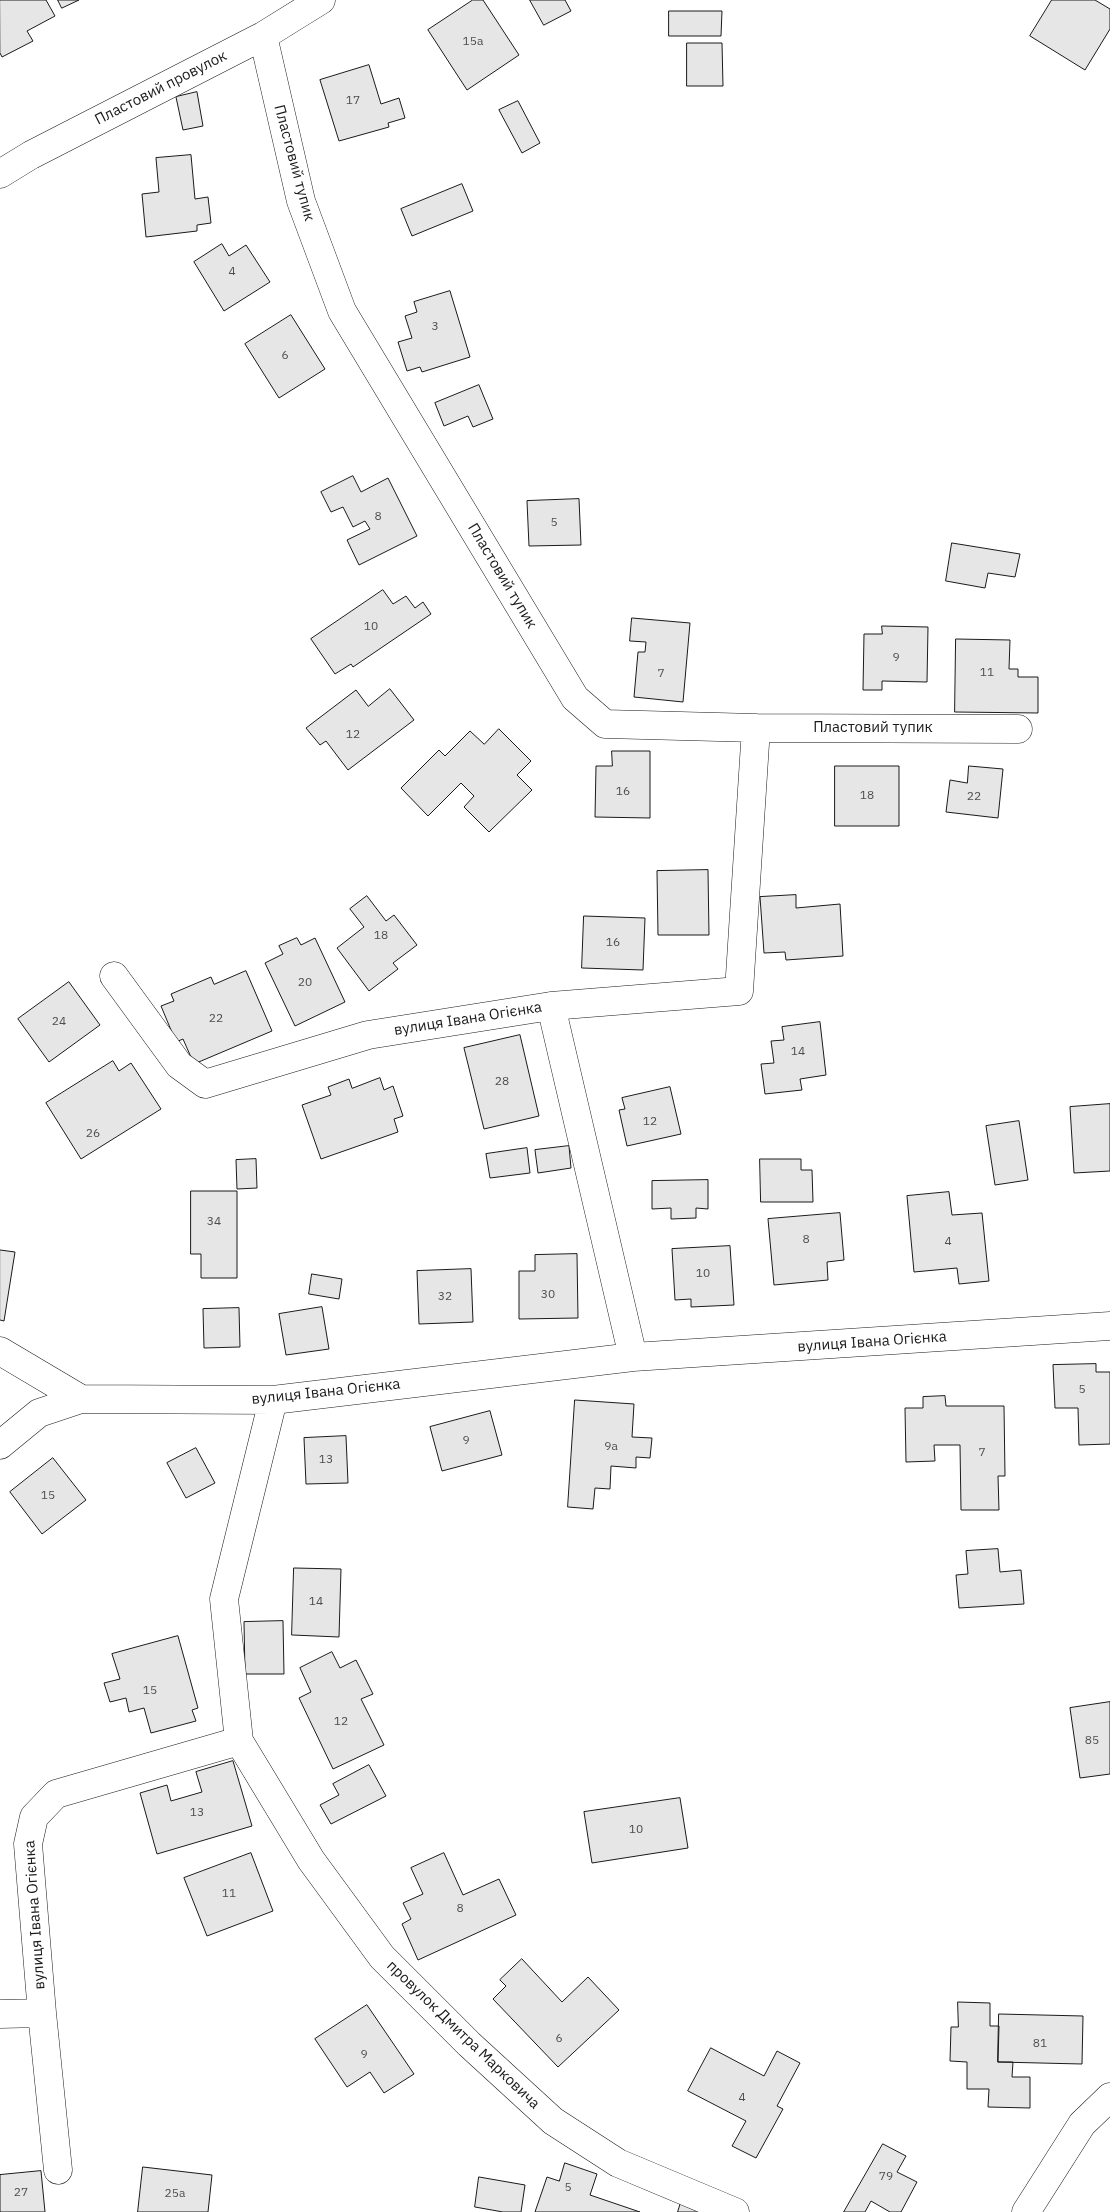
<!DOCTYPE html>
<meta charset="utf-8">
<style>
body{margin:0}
canvas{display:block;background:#fff}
</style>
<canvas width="1110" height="2212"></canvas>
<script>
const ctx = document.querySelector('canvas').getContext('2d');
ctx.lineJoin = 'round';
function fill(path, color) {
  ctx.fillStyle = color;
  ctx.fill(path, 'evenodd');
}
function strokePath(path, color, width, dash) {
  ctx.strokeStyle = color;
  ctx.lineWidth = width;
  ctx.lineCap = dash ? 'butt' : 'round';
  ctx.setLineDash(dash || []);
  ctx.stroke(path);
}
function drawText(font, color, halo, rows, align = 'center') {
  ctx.font = font + ' "IBM Plex Sans",sans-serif';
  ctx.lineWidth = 4;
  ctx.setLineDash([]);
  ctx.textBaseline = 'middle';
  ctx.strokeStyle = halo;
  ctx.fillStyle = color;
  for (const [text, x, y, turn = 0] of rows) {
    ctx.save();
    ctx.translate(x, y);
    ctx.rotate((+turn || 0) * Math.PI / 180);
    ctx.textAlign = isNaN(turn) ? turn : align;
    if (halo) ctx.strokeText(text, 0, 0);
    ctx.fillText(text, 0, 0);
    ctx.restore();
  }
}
const building = new Path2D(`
 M0,0H46L55,16L27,31L33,41L2,57L0,53Z
 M58,0H79L62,8Z
 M473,0H483L519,55L467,90L428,30Z
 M530,0H565L571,11L544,25Z
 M1052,0H1095L1110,9V29L1085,70L1030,36Z
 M669,11H722L721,36H669Z
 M687,43H722L723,86H687Z
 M369,65L381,104L399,98L405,118L388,123L389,127L339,141L320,80Z
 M197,92L203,126L183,130L176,97Z
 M518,101L540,143L522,153L499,110Z
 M191,155L195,199L208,197L211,223L197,225V231L146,237L142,194L159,192L156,158Z
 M462,184L473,211L412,236L401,209Z
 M222,244L229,256L246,245L270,282L224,311L194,262Z
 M450,291L470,357L422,372L420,367L407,371L398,342L412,338L405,316L417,312L414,302Z
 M291,315L325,369L279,398L245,344Z
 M479,385L493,419L473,427L468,416L444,426L435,403Z
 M353,476L361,492L388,478L417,536L359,565L347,540L370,529L365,521L353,527L343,507L331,512L321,492Z
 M579,499L581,545L529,546L527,501Z
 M952,543L1020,554L1015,577L988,573L985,588L946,581Z
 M383,590L393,604L406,596L415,608L423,602L431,614L353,667L351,664L335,674L311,639Z
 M632,618L690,623L683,702L634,697L638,652H645L646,642L630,641Z
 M882,626L928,627L927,682L882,681V690H863L864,634H882Z
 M956,639L1010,640L1009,669H1018V677H1038V713L955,712Z
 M390,689L414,720L348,770L326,741L320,745L306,728L356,690L368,706Z
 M499,729L531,761L517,775L532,790L489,832L464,807L474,796L461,783L428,816L401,788L439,750L445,756L470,731L484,744Z
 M612,751H650V818L595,817L596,766H612Z
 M835,766H899V826H835Z
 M969,766L1003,769L998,818L946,812L950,780L967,783Z
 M708,870L709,935H658L657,871Z
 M796,895V908L840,904L843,956L786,960L785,952L764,953L760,897Z
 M367,896L386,921L394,915L417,945L393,963L398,969L369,991L337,948L364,927L350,909Z
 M584,916L645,918L643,970L582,968Z
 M297,938L301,945L315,938L345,1002L295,1026L265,963L283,954L279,946Z
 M246,971L272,1031L194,1064L183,1039L176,1042L161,1006L174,1001L171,994L211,977L214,984Z
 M69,982L100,1025L49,1062L18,1019Z
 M820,1022L826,1075L800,1079L802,1090L765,1094L761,1064L774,1063L771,1041L784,1040L782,1027Z
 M520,1035L539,1116L484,1129L464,1048Z
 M113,1061L119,1071L131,1063L161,1109L81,1159L46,1103Z
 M380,1078L384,1090L393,1086L403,1116L394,1119L398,1132L321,1159L302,1105L331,1095L328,1087L349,1079L352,1088Z
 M670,1087L681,1134L627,1146L619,1110L625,1109L622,1098Z
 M1110,1104V1171L1074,1173L1070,1107Z
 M1019,1121L1028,1180L995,1185L986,1126Z
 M569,1146L571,1168L538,1173L535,1150Z
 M527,1148L530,1173L490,1178L486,1154Z
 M256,1159L257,1188L237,1189L236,1160Z
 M760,1159H801V1170H812L813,1202H761Z
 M708,1180V1209L696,1208V1218L671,1219V1208L652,1209V1181Z
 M191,1191H237V1278H201V1254H191Z
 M949,1192L952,1215L982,1213L989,1281L959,1284L957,1268L914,1272L907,1196Z
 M840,1213L844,1260L827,1262L828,1280L774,1285L768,1219Z
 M730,1246L734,1305L691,1307V1299L675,1300L672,1249Z
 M0,1250L15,1252L4,1321L0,1320Z
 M577,1254L578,1318L519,1319V1271H535V1255Z
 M471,1269L473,1322L419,1324L417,1271Z
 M312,1274L342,1279L339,1299L309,1294Z
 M322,1307L329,1349L286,1355L279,1314Z
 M239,1308L240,1347L204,1348L203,1309Z
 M1096,1364V1372H1110V1444L1079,1445L1078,1408H1055L1053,1365Z
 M945,1396L946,1406H1004L1005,1476H998L999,1510H961L960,1445H934L935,1461L906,1462L905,1408H923V1397Z
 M575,1400L634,1404L632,1437L652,1438L650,1458L636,1457V1468L611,1466L610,1489L595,1488L593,1509L568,1507Z
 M490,1411L502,1455L442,1471L430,1427Z
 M346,1436L348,1483L306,1484L304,1438Z
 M196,1448L215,1483L186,1498L167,1463Z
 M53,1458L86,1500L42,1534L10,1492Z
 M998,1549L1000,1572L1021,1570L1024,1604L959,1608L956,1575L968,1574L966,1551Z
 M294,1568L341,1569L339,1637L292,1635Z
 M283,1621L284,1674H245L244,1622Z
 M178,1636L198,1708L192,1710L196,1721L151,1733L144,1708L129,1712L126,1698L110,1702L104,1683L120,1679L112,1654Z
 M332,1652L340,1668L356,1660L373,1694L361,1699L384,1745L333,1769L299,1698L311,1692L300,1668Z
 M1110,1702V1774L1080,1778L1070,1708Z
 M233,1761L252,1826L157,1854L140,1793L167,1785L171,1801L202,1792L196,1772Z
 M369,1765L386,1796L331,1824L320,1805L339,1795L333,1784Z
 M680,1798L688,1848L592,1863L584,1812Z
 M251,1853L273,1911L207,1936L184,1878Z
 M444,1853L463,1895L499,1879L516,1915L418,1960L402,1924L411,1919L403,1903L423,1894L411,1868Z
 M522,1959L562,2002L588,1977L619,2010L558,2067L493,1999L506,1986L500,1980Z
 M958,2002L990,2003V2026H999L998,2062H1013L1012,2077H1030V2108L988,2107L989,2089H967V2062L950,2061L951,2027H958Z
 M367,2005L414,2074L384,2093L370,2072L347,2087L315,2039Z
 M999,2014L1083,2016L1082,2064L998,2062Z
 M711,2048L764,2076L777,2051L800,2063L777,2106L783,2109L756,2158L732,2146L746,2121L688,2091Z
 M883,2144L906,2156L897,2172L917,2182L901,2212H890L871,2201L865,2212H844Z
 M565,2163L597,2174L590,2195L640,2212H535L547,2177L559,2181Z
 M143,2167L212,2175L208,2212H138Z
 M41,2171L45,2212H0V2175Z
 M479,2177L525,2185L521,2212H503L475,2207Z
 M682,2199L702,2206L699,2212H678Z`);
fill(building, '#e6e6e6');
strokePath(building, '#1a1a1a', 1);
const minor = new Path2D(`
 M263,36L301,201L342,311L575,698L605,724L756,728L1018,729
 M0,174L31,155L263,36L321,0
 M114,976L179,1065L205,1084L368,1035L551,1006L739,991L756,728
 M551,1006L633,1357
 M0,1351L81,1399
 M273,1400L224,1599L239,1741L311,1860L382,1957L469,2044L553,2121L618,2163L735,2212
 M0,1445L39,1413L81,1399L273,1400L633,1357L1110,1326
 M42,2013L58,2170
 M0,2014L42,2013L28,1844L34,1817L56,1794L239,1741
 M1026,2212L1082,2124L1110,2097`);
strokePath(minor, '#1a1a1a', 29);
strokePath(minor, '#fff', 28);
drawText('12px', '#4d4d4d', null, [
 ["15а",473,42],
 ["17",353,101],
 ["4",232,272],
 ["3",435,327],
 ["6",285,356],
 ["8",378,517],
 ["5",554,523],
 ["10",371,627],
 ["9",896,658],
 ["11",987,673],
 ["7",661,674],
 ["12",353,735],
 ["16",623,792],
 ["18",867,796],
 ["22",974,797],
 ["18",381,936],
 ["16",613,943],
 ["20",305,983],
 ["22",216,1019],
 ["24",59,1022],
 ["14",798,1052],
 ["28",502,1082],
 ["12",650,1122],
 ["26",93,1134],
 ["34",214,1222],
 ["8",806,1240],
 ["4",948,1242],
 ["10",703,1274],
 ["30",548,1295],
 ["32",445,1297],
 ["5",1082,1390],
 ["9",466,1441],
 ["9а",611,1447],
 ["7",982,1453],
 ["13",326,1460],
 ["15",48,1496],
 ["14",316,1602],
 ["15",150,1691],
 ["12",341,1722],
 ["85",1092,1741],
 ["13",197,1813],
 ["10",636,1830],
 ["11",229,1894],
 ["8",460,1909],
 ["6",559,2039],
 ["81",1040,2044],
 ["9",364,2055],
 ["4",742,2098],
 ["79",886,2177],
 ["5",568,2188],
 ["27",21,2193],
 ["25а",175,2194]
]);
drawText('15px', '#1a1a1a', '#fff', [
 ["Пластовий провулок",161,88,-27],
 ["Пластовий тупик",294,163,75],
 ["Пластовий тупик",502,576,59],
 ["Пластовий тупик",873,728],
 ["вулиця Івана Огієнка",468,1019,-9],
 ["вулиця Івана Огієнка",872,1342,-4],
 ["вулиця Івана Огієнка",326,1392,-6],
 ["вулиця Івана Огієнка",35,1915,-94],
 ["провулок Дмитра Марковича",463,2035,44]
]);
</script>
